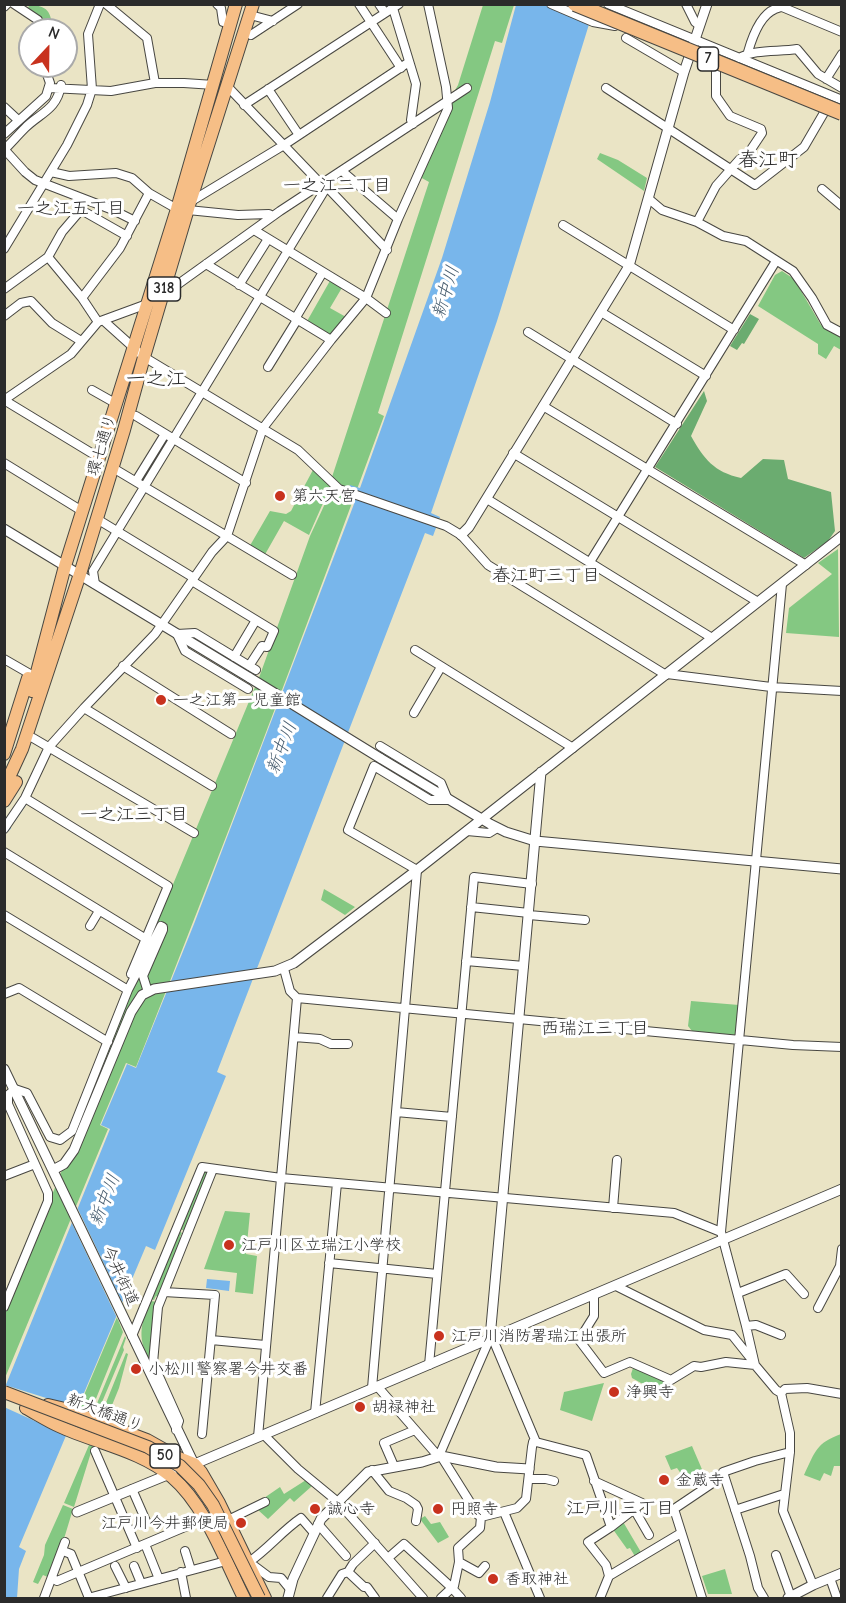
<!DOCTYPE html>
<meta charset="utf-8">
<style>
body{margin:0}
#map{position:relative;width:846px;height:1603px;overflow:hidden;background:#eae4c5;font-family:"Comic Neue",sans-serif}
canvas{display:block}
.frame{position:absolute;inset:0;border:6px solid #2b2b2b;pointer-events:none}
.north{position:absolute;left:18px;top:18px;width:60px;height:60px;box-sizing:border-box;background:#fff;border:2px solid #aaa;border-radius:50%;rotate:22deg;font-size:16px;font-weight:700;line-height:24px;text-align:center;color:#2b2b2b}
.north::after{content:'';display:block;margin:auto;width:21px;height:27px;background:#c8321e;clip-path:polygon(50% 0,100% 100%,50% 72%,0 100%)}
</style>
<div id="map">
<canvas width="846" height="1603"></canvas>
<div class="frame"></div>
<div class="north">N</div>
</div>
<script>
const ctx = document.querySelector('canvas').getContext('2d');
ctx.lineJoin = 'round';
function fill(path, color) {
  ctx.fillStyle = color;
  ctx.fill(path, 'evenodd');
}
function strokePath(path, color, width, dash) {
  ctx.strokeStyle = color;
  ctx.lineWidth = width;
  ctx.lineCap = dash ? 'butt' : 'round';
  ctx.setLineDash(dash || []);
  ctx.stroke(path);
}
function drawText(font, color, halo, rows, align = 'center') {
  ctx.font = font + ' "Comic Neue","Klee One",sans-serif';
  ctx.lineWidth = 6;
  ctx.setLineDash([]);
  ctx.textBaseline = 'middle';
  ctx.strokeStyle = halo;
  ctx.fillStyle = color;
  for (const [text, x, y, turn = 0] of rows) {
    ctx.save();
    ctx.translate(x, y);
    ctx.rotate((+turn || 0) * Math.PI / 180);
    ctx.textAlign = isNaN(turn) ? turn : align;
    if (halo) ctx.strokeText(text, 0, 0);
    ctx.fillText(text, 0, 0);
    ctx.restore();
  }
}
fill(new Path2D(`
 M29,5C47,5 52,12 52,30H40L28,9Z
 M483,5H514L502,43L495,41L378,413L384,416C304,634 222,851 136,1067L126,1063L100,1125L108,1129L5,1378V1313L68,1155L159,918L260,675L310,536L335,482L332,477L429,182L420,177L451,111L450,99L458,85Z
 M600,153L618,160L647,178L644,191L597,159Z
 M782,271L794,279L821,325L841,337V350L834,346L826,359L818,354V344L758,306L775,275Z
 M331,279L343,286L330,308L346,317L330,338L306,323Z
 M314,468L331,485L309,535L284,521L263,558L248,549L270,511L286,514L291,511Z
 M838,549L839,637L786,633L789,608L832,574L818,563Z
 M324,889L355,907L345,915L321,900Z
 M691,1001L739,1005L736,1033L734,1035L692,1031L688,1026Z
 M203,1172H207L185,1231L180,1229Z
 M225,1211L250,1213L246,1254L257,1256L253,1294L235,1292L237,1273L204,1269Z
 M179,1231L182,1233L180,1237L182,1238L158,1297L156,1296L154,1300L151,1299Z
 M150,1301L159,1302L151,1363C137,1339 140,1326 150,1301Z
 M117,1317L123,1332L91,1411L79,1407Z
 M125,1336L126,1338L123,1347L124,1350L97,1414L93,1413Z
 M126,1353L128,1354L119,1388L106,1420L101,1415Z
 M633,1368L671,1383L670,1385L659,1393L632,1378L631,1374Z
 M604,1383L592,1421L560,1410L564,1392Z
 M841,1434V1466H834L831,1476L824,1473L820,1481L804,1475C815,1452 816,1443 841,1434Z
 M89,1445L93,1446L74,1507L64,1503Z
 M692,1446L704,1474L688,1484L677,1468L671,1470L665,1456Z
 M306,1480L312,1486L294,1502L290,1498L268,1519L258,1510L268,1504L264,1498L280,1487L284,1494Z
 M63,1505L73,1509L60,1552L50,1578L43,1575L38,1584L33,1582L44,1555L45,1545Z
 M425,1516L431,1524L440,1522L449,1537L438,1543L420,1519Z
 M622,1520L642,1554L636,1558L630,1548L627,1549L612,1528Z
 M725,1569L732,1594H708L702,1576Z`), '#84c882');
fill(new Path2D(`
 M750,314L759,319L744,344L742,343L737,350L730,346Z
 M704,391L707,401L691,436C704,459 714,472 741,478L763,459L784,460L788,479L831,492L835,531L828,541L804,558L655,467Z`), '#6bac70');
fill(new Path2D(`
 M516,5H595L497,321L431,513L440,517L433,536L425,533L217,1072L226,1076L155,1250L146,1246L19,1547L26,1551L19,1569L17,1598H5V1387L110,1129L101,1125L127,1064L136,1068L194,924L354,504L345,500L350,485L360,488L442,258L490,102Z
 M207,1279L230,1281L229,1291L206,1288Z`), '#78b6eb');
fill(new Path2D(`
 M76,1205L124,1306L118,1320L70,1219Z
 M5,1385L81,1409L70,1437L4,1407Z`), '#eae4c5');
strokePath(new Path2D(`
 M14,821L27,802
 M4,834L10,828`), '#78b6eb', 2);
const minor = new Path2D(`
 M14,4L38,20L39,23L36,30
 M106,4L147,38L155,83
 M217,4L221,8L223,22L230,24
 M359,4L401,68
 M379,4L385,13
 M551,4L593,22L615,26
 M608,4L842,100
 M686,4L695,22L699,25
 M392,5L416,84L411,120L413,124
 M4,7L7,4
 M782,7L842,32
 M250,15L273,21
 M251,35L298,4
 M626,38L684,72
 M748,52C752,38 760,15 775,9C778,8 781,7 784,6
 M739,58C754,49 779,52 797,49L818,74L842,88
 M826,79L842,54
 M227,86L321,184
 M50,88L111,91L155,83H184L214,85
 M606,88L755,185L804,147L825,111
 M268,89L299,135
 M244,105L399,4
 M4,107L18,120
 M4,134L46,96L50,83L44,66
 M4,149L25,172L35,180L113,210L135,221
 M4,150C11,143 18,135 25,128C40,113 57,110 61,85
 M342,171L398,219
 M51,172L69,176L116,173L132,178L149,193L177,209
 M324,184L387,250
 M822,189L842,206
 M649,199L662,210L697,222L723,236L746,241L793,271L812,298L827,325L842,333
 M190,202L284,145L409,62
 M188,210L238,215L269,214L273,216
 M697,222L716,186L739,160L748,154L762,133L761,129L730,116L716,96V67
 M563,225L734,330
 M254,230L366,298L386,313
 M4,249L67,145L87,105L92,89L88,34L100,4
 M48,257L82,298
 M206,264L331,340
 M239,285L268,239
 M4,289L48,257L62,232L80,211H83L127,236
 M163,295L280,211L467,88
 M601,312L706,376
 M4,316L21,303L31,301L52,323L81,341
 M295,319L323,272
 M104,321L144,357L298,450L339,489L446,526L461,535L488,565L666,675
 M98,322L82,298L120,248L149,193
 M528,332L677,424
 M268,367L297,320
 M92,390L115,403
 M4,400L71,354L98,322L147,304
 M4,400L98,457
 M543,406L806,565
 M136,416L246,483
 M513,453L758,602
 M4,463L82,511
 M113,468L292,575
 M136,481L165,434
 M487,499L712,638
 M97,519L194,578
 M590,562L776,261
 M192,581L274,631L267,647L262,646L249,666
 M95,584L93,571L326,188
 M415,650L573,748
 M234,657L256,620
 M4,659L30,674
 M123,666L231,734
 M667,674L771,687L842,691
 M248,689L185,651L177,634L195,633L256,670
 M84,708L212,786
 M414,713L441,667
 M33,738L194,833
 M25,798L168,886L131,974
 M4,829L25,798L49,747L84,708L155,634L212,552L227,536L263,428L331,340L366,298L398,219L448,108L446,87L428,4
 M467,831L489,833L497,828
 M4,852L146,939
 M471,907L529,913
 M4,915L128,990
 M529,915L585,920
 M90,926L99,911
 M466,961L524,966
 M284,969L290,991L297,998L793,1045L842,1047
 M4,994L19,988L108,1042
 M294,1037L320,1039L331,1044H348
 M396,1112L452,1117
 M4,1176L35,1164L8,1104V1095L15,1089L27,1093L50,1137L60,1140L72,1131L128,990L161,926L163,927V930L143,976L148,992
 M613,1208L617,1160
 M721,1232L782,584
 M329,1263L437,1274
 M616,1286L704,1330L732,1335L752,1360
 M164,1292L215,1295L202,1434
 M738,1293L786,1274L804,1294
 M594,1294V1316L579,1340L604,1373L630,1362L671,1380L694,1366L701,1367L726,1362L755,1365
 M4,1307L48,1201V1193L35,1164
 M818,1308L840,1266L842,1249
 M746,1326L756,1325L781,1335
 M132,1336L202,1167L281,1178L674,1213L721,1232L746,1326L755,1365L776,1390L781,1393
 M492,1337L536,1442
 M211,1340L265,1345
 M429,1365L474,877L532,884
 M377,1386L438,1456
 M372,1388L417,870L348,830L374,766L430,800H448L441,783L380,746
 M315,1413L337,1183
 M176,1430L179,1421L153,1363L158,1307L213,1169
 M264,1435L298,1469L338,1502
 M258,1437L297,998
 M536,1442L586,1455L611,1527L588,1542L606,1565L609,1576L600,1598
 M95,1451L137,1548
 M439,1456L490,1338
 M441,1456L478,1515L481,1517
 M394,1466L384,1443L415,1430
 M372,1470L389,1491L406,1498L416,1505L418,1509L416,1521
 M529,1479H546L554,1481
 M594,1481L642,1503L611,1527
 M132,1489L146,1521
 M338,1502L423,1598
 M634,1509L649,1535
 M735,1510L784,1494
 M504,1512L540,1598
 M481,1517L517,1508L526,1499L532,1447L533,1442H536
 M228,1520L265,1502
 M318,1524L346,1556
 M145,1544L159,1579
 M63,1551L71,1554L89,1598
 M185,1551L191,1570
 M776,1555L791,1597
 M388,1558L404,1544L451,1587L461,1598
 M459,1562L479,1573L485,1566
 M115,1566L126,1588
 M134,1566L141,1583
 M181,1572L186,1598
 M348,1572L364,1587H367L375,1598
 M609,1576L681,1533
 M52,1578L57,1581L204,1519
 M830,1578L837,1598
 M813,1585L783,1511L790,1452V1433L781,1393L785,1389L807,1388L842,1394
 M290,1589L281,1578L269,1577L249,1562C268,1549 282,1531 301,1518L314,1533
 M44,1598L65,1542
 M88,1598L226,1561
 M327,1598L342,1574L348,1572L353,1564L375,1543
 M441,1598L454,1586L459,1562L458,1548L480,1528L481,1517
 M702,1598L674,1509L723,1476
 M764,1598L758,1588L750,1556L723,1472L755,1461L790,1452`);
const tertiary = new Path2D(`
 M4,529L250,678
 M461,535L469,527L629,266L684,72L707,4
 M380,758L490,824L506,832L535,841L842,869
 M4,1069L194,1464
 M53,1170L64,1164L74,1150L131,1012L142,995L154,989L275,971L294,963L417,870L842,536
 M490,1338L541,772
 M190,1466L842,1189
 M77,1512L172,1473
 M288,1598L293,1579L321,1519L368,1472L422,1462L441,1456L496,1467L529,1469
 M788,1598L813,1585L842,1573`);
const primary = new Path2D(`
 M32,691L65,566L177,209L236,4
 M4,754L28,678
 M4,788L22,749L80,574L124,430L144,357L190,202L253,4
 M4,801L16,782
 M48,1405L65,1409L147,1440L179,1458L194,1464L201,1472L219,1503L265,1598
 M26,1408C37,1414 48,1421 59,1426C95,1443 140,1450 172,1477C205,1505 225,1560 244,1598`);
strokePath(minor, '#484742', 10);
strokePath(tertiary, '#484742', 11);
strokePath(primary, '#484742', 14);
strokePath(minor, '#fff', 8);
strokePath(tertiary, '#fff', 9);
strokePath(primary, '#f6be86', 12);
const tertiaryBridge = new Path2D(`
 M250,678L380,758`);
const primaryBridge = new Path2D(`
 M4,1392L148,1447L180,1466L199,1485L213,1505L259,1598`);
const motorwayBridge = new Path2D(`
 M575,4L842,113`);
strokePath(tertiaryBridge, '#484742', 11, []);
strokePath(primaryBridge, '#484742', 14, []);
strokePath(motorwayBridge, '#484742', 16, []);
strokePath(tertiaryBridge, '#fff', 9);
strokePath(primaryBridge, '#f6be86', 12);
strokePath(motorwayBridge, '#f6be86', 14);
for (const [x, y, r, color] of [
 [280,496,6,"#c8321e"],
 [161,700,6,"#c8321e"],
 [229,1245,6,"#c8321e"],
 [439,1336,6,"#c8321e"],
 [136,1369,6,"#c8321e"],
 [614,1392,6,"#c8321e"],
 [360,1407,6,"#c8321e"],
 [664,1480,6,"#c8321e"],
 [315,1509,6,"#c8321e"],
 [438,1509,6,"#c8321e"],
 [241,1523,6,"#c8321e"],
 [493,1579,6,"#c8321e"]
]) {
  const dot = new Path2D();
  dot.arc(x, y, r, 0, 2 * Math.PI);
  ctx.fillStyle = color;
  ctx.fill(dot);
  strokePath(dot, '#fff', 2);
}
for (const [x, y, w] of [
 [708,59,21],
 [164,289,33],
 [165,1456,30]
]) {
  const box = new Path2D();
  box.roundRect(x - w / 2, y - 12, w, 24, 4.5);
  ctx.fillStyle = '#fff';
  ctx.fill(box);
  strokePath(box, '#2b2b2b', 1.5);
}
drawText('bold 15px', '#2b2b2b', null, [
 ["7",708,59],
 ["318",164,289],
 ["50",165,1456]
]);
drawText('16px', '#2b2b2b', '#fff', [
 ["環七通り",102,445,-73],
 ["今井街道",120,1276,65],
 ["新大橋通り",105,1413,21]
]);
drawText('16px', '#2b2b2b', '#fff', [
 ["第六天宮",292,496],
 ["一之江第一児童館",173,700],
 ["江戸川区立瑞江小学校",241,1245],
 ["江戸川消防署瑞江出張所",451,1336],
 ["小松川警察署今井交番",148,1369],
 ["浄興寺",626,1392],
 ["胡禄神社",372,1407],
 ["金蔵寺",676,1480],
 ["誠心寺",327,1509],
 ["円照寺",450,1509],
 ["江戸川今井郵便局",229,1523,"right"],
 ["香取神社",505,1579]
], 'left');
drawText('18px', '#2b2b2b', '#fff', [
 ["一之江二丁目",337,186],
 ["一之江五丁目",71,209],
 ["春江町三丁目",546,576],
 ["一之江三丁目",134,815],
 ["西瑞江三丁目",595,1029],
 ["江戸川三丁目",620,1509]
]);
drawText('italic 18px', '#465c6e', '#fff', [
 ["新中川",446,292,-73],
 ["新中川",282,748,-69],
 ["新中川",105,1200,-68]
]);
drawText('20px', '#2b2b2b', '#fff', [
 ["春江町",768,160],
 ["一之江",156,379]
]);
</script>
